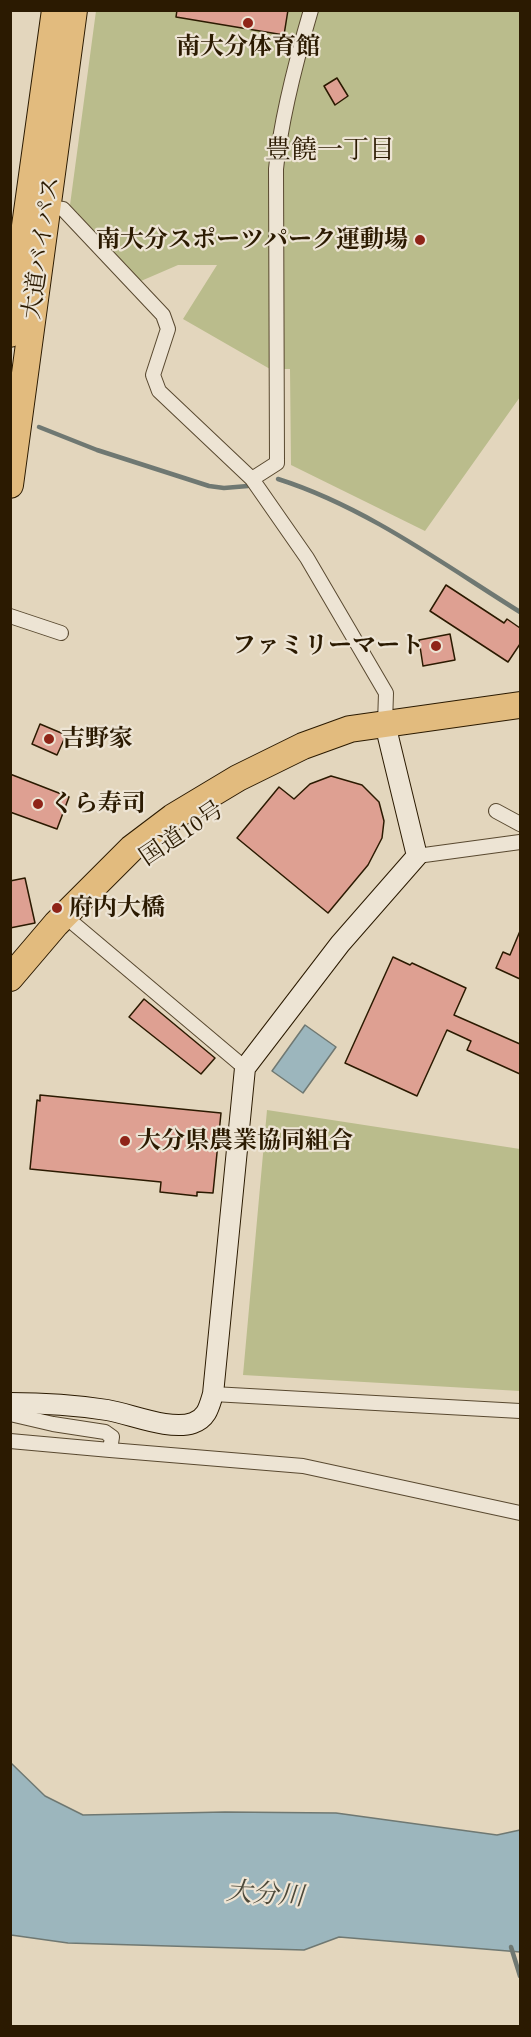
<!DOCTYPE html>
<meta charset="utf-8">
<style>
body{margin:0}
#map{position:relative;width:531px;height:2037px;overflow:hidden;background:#e3d6bd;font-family:"EB Garamond",serif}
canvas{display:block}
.frame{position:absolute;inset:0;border:12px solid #2b1a01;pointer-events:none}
</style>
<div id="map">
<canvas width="531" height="2037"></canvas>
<div class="frame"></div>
</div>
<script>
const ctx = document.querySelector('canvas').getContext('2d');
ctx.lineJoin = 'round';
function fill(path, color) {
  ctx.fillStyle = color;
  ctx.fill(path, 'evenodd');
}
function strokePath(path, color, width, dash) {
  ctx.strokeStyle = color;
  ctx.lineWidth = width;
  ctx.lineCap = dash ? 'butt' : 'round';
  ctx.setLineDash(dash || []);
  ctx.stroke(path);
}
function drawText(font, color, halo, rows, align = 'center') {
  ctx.font = font + ' "EB Garamond","Noto Serif JP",serif';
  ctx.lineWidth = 4.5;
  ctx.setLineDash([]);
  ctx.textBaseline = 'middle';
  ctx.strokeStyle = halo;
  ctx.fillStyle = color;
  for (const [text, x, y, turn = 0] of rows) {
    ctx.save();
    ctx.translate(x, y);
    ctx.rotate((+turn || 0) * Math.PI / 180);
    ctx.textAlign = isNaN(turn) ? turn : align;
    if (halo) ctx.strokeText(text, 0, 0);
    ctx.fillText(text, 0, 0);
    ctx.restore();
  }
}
fill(new Path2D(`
 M96,11H520V397L425,531L291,465L290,369H270L183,319L217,265H178L141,281L70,205Z
 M267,1110L520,1149V1391L243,1375Z`), '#babc8c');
const water = new Path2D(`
 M305,1025L336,1047L303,1093L272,1071Z
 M11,1763L45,1796L83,1815L225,1812L336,1813L497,1835L520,1830V1952L339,1937L304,1950L68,1943L11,1935Z`);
fill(water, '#9cb6bd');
strokePath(water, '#6f7872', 1.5);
strokePath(new Path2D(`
 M39,427L97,450L209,486L224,488L248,486
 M278,479C366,507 443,564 520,612
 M511,1947L520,1976`), '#6f7872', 4.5);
const building = new Path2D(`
 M177,10H288L284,35L176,17Z
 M337,78L348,96L335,105L324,86Z
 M446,585L504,623L507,619L520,628V644L508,662L430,611Z
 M450,634L455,660L423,666L419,640Z
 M40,724L66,735L57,755L32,744Z
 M10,774L69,797L57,829L10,812Z
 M331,776L362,785L379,802L384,821L382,838L368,865L328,913L237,838L279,787L294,799L310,784Z
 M25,878L35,923L10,928V881Z
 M520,931V979L496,968L503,952L510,955Z
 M393,957L410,965L412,963L466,988L454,1015L520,1044V1074L467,1050L471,1041L447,1030L417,1096L345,1063Z
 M144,999L215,1058L201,1074L129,1017Z
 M40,1095L221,1113L213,1193L197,1192V1196L160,1192L161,1182L30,1169L37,1100L40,1101Z`);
fill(building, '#dea092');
strokePath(building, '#2b1a01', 1.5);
const street = new Path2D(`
 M48,207L63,209L163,315L168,329L153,375L159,391L252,479L307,558L386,693L385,724
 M252,479L277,463L276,169C281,117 296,61 311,10
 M10,616L61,633
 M496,811L520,824
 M417,856L520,842
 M73,923L245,1068
 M213,1394L520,1411
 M10,1414L53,1424L105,1432L112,1437L110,1450L10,1441
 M110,1450L303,1466L520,1513`);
const secondary = new Path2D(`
 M10,1403C43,1403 75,1405 107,1410C131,1414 170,1431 193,1423C207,1418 209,1407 213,1394L245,1068L340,944L417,856L385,724`);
const highway = new Path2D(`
 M10,334L55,10
 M10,485L74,10
 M10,978L56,924L132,848L173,817L238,778L303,746L350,729L520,705`);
strokePath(street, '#594930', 16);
strokePath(secondary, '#2b1a01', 22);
strokePath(highway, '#2b1a01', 28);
strokePath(street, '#ede4d4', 14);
strokePath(secondary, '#ede4d4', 20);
strokePath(highway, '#e2bb7e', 26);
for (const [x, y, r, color] of [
 [248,23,6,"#8f2418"],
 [420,240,6,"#8f2418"],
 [436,646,6,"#8f2418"],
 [49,739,6,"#8f2418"],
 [38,804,6,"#8f2418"],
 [57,908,6,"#8f2418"],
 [125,1141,6,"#8f2418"]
]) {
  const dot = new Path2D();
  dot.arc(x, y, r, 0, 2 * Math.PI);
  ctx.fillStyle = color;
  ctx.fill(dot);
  strokePath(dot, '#ede4d4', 2);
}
drawText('bold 24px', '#2b1a01', '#ede4d4', [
 ["南大分体育館",248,47,"center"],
 ["南大分スポーツパーク運動場",408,240,"right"],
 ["ファミリーマート",424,646,"right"],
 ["吉野家",61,739],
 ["くら寿司",50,804],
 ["府内大橋",69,908],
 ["大分県農業協同組合",137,1141]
], 'left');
drawText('24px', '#2b1a01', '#ede4d4', [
 ["大道バイパス",42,248,-82],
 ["国道10号",182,834,-34]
]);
drawText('26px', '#2b1a01', '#ede4d4', [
 ["豊饒一丁目",330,151]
]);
drawText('italic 26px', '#4d4939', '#ede4d4', [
 ["大分川",265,1895,4]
]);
</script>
